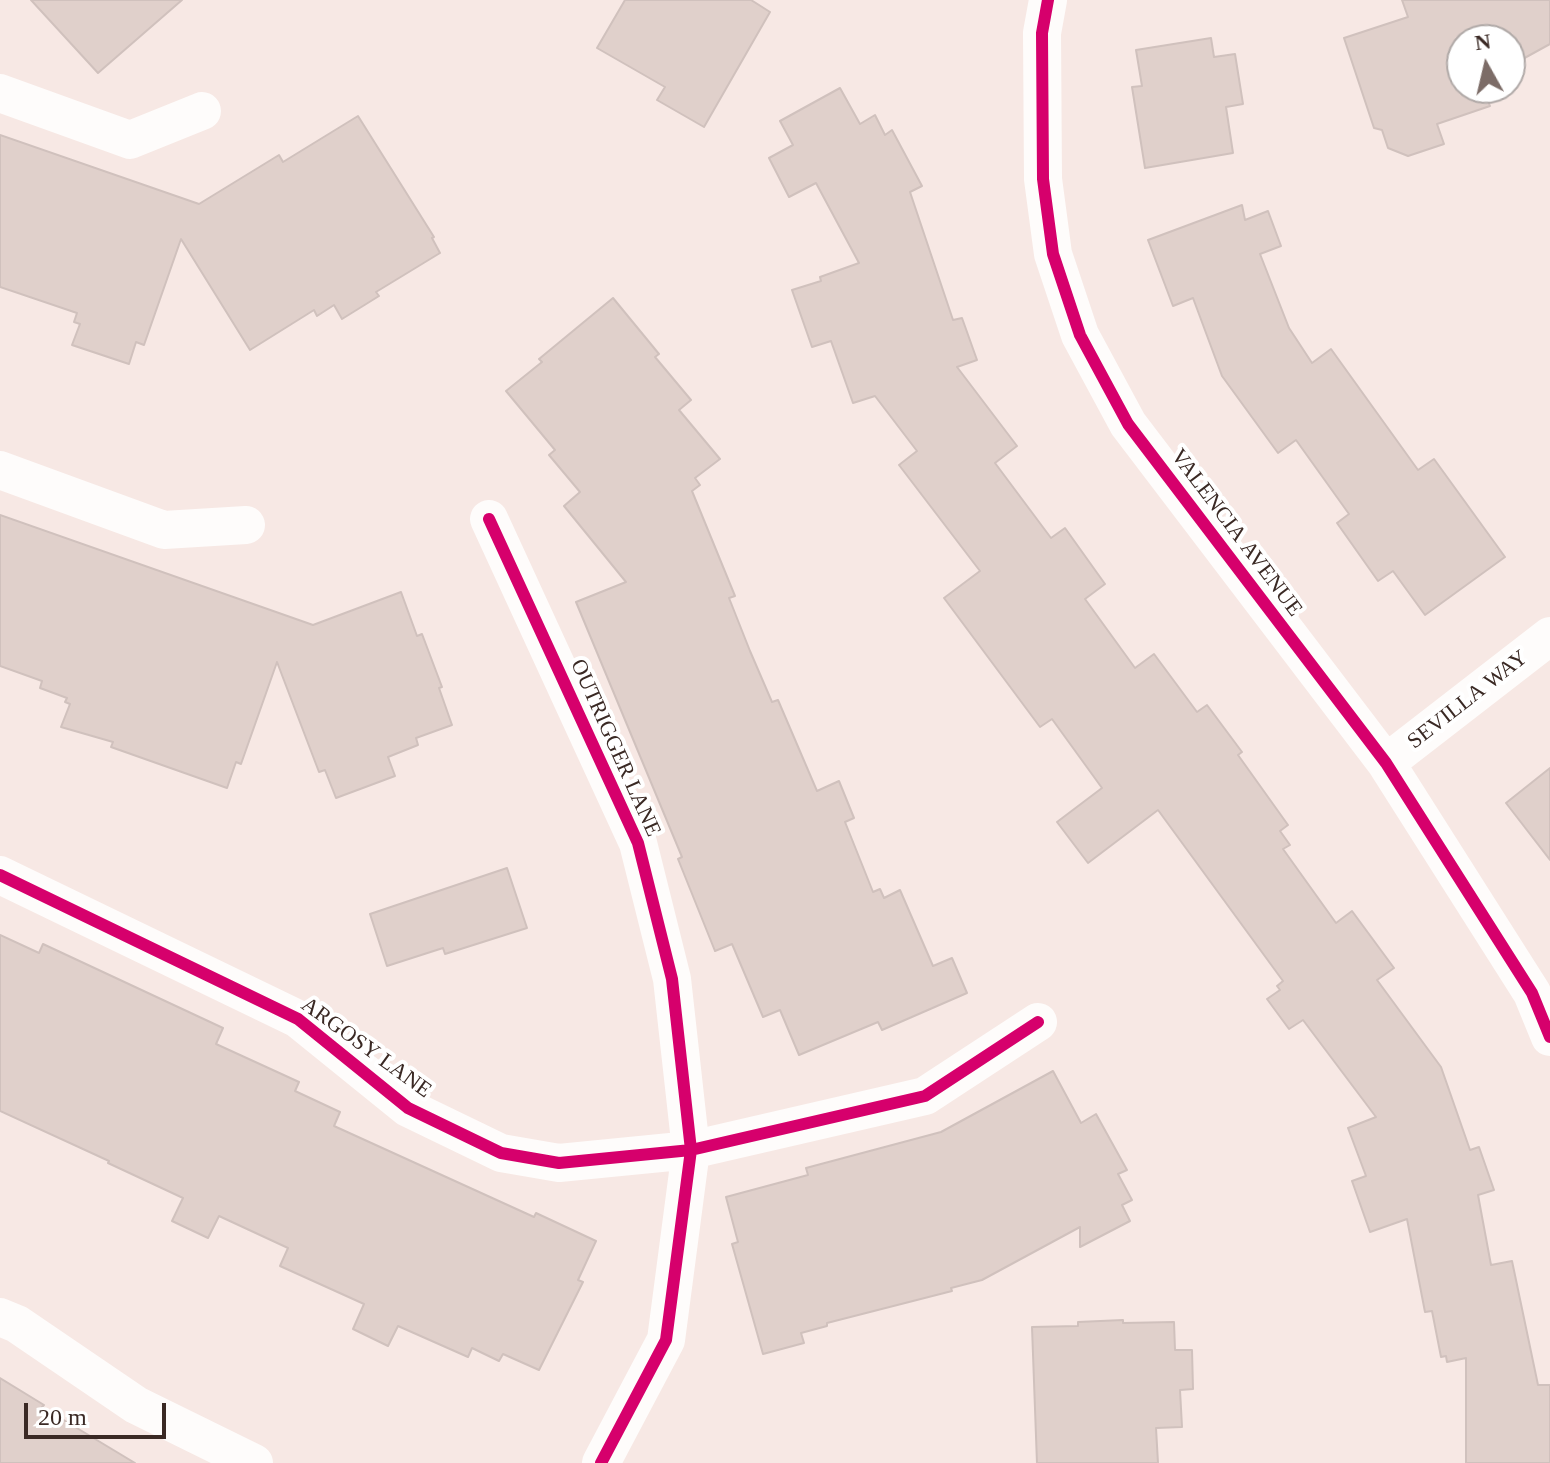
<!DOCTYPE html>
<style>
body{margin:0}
#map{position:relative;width:1550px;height:1463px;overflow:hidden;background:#f7e8e4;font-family:"Times New Roman",serif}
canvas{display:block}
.north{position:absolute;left:1446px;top:24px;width:80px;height:80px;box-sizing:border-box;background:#fff;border:2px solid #b0a9a7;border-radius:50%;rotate:352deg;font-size:22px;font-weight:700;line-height:32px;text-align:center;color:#3a2924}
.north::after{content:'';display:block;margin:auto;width:28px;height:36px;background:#7c6c67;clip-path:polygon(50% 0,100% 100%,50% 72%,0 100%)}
.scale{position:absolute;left:24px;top:1403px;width:142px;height:36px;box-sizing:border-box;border:4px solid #3a2924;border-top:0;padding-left:10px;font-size:24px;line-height:28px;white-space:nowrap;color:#3a2924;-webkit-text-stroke:6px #fff;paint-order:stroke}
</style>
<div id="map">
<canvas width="1550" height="1463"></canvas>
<div class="north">N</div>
<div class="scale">20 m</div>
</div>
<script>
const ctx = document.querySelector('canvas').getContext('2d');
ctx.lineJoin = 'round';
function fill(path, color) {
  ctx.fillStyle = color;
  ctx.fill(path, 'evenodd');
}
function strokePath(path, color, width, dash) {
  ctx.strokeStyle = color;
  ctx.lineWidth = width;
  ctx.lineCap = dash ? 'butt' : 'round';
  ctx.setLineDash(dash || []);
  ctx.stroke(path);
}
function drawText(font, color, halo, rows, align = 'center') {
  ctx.font = font + ' "Times New Roman",serif';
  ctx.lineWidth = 8;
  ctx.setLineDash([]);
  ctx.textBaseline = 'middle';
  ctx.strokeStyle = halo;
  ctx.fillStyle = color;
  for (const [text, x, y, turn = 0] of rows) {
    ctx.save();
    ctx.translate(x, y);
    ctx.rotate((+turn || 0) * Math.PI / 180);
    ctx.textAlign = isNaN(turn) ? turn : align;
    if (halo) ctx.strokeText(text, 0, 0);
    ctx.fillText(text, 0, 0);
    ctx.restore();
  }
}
const building = new Path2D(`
 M31,0H182L98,73Z
 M625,0H751L770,12L704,127L657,100L665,87L597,48Z
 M1402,0H1550V44L1510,66V40H1462V88H1487L1488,92L1485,93L1490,106L1437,124L1444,144L1408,156L1388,148L1382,130L1374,128L1344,38L1408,17Z
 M1211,38L1214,57L1235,54L1243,104L1226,107L1233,153L1145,168L1132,87L1142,86L1136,50Z
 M840,88L860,124L875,115L885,135L892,130L922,186L910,192L953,320L962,318L977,360L957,367L1017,446L995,463L1051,538L1065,528L1105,584L1085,599L1135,668L1154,654L1197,712L1207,705L1242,752L1238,755L1288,825L1280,831L1290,845L1283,849L1336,923L1352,911L1394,968L1377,980L1441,1067L1470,1150L1479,1147L1494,1190L1478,1195L1491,1265L1512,1261L1538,1385H1550V1463H1466V1358L1447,1362L1446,1356L1441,1357L1432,1311L1425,1312L1407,1219L1370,1232L1352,1181L1366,1176L1348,1128L1376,1117L1303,1020L1289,1029L1267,999L1280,990L1277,986L1283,981L1158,810L1088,863L1057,822L1102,788L1052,719L1040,727L944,598L980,571L899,465L917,451L875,396L853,403L831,341L812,347L792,290L821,281L820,277L859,263L816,183L789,197L769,158L793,145L780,121Z
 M358,116L434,237L432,238L440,253L376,292L379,296L342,319L334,305L317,316L314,310L250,350L181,239L144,345L136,342L129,364L72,345L80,324L74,322L77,313L0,287V135L199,204L279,155L283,162Z
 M1242,205L1245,220L1268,211L1281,246L1260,254L1289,328L1312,363L1331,349L1418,470L1434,459L1505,557L1425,615L1393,571L1378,581L1337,523L1349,514L1296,440L1278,453L1222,376L1193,298L1173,306L1148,240Z
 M613,298L659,354L655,357L691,400L679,410L720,459L695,478L700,485L692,491L735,596L729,598L750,651L772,702L778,700L817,791L839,781L854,818L845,822L873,892L880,889L884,898L900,890L933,966L952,958L967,993L882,1030L878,1022L799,1055L780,1010L763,1017L732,944L715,951L678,859L682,857L576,602L626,582L564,506L580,492L549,455L555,450L506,391L542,362L539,359Z
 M0,515L313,625L401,592L417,636L422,634L442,687L439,688L452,725L416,738L418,745L388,757L395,776L336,798L325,770L319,772L277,662L241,764L236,762L227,788L111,747L113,742L61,727L70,704L65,702L67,698L40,688L42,681L0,666Z
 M1550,768V860L1506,803Z
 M507,868L527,928L445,954L443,948L387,966L370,914Z
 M0,935L39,953L43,944L223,1028L216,1044L299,1082L295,1091L340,1112L334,1126L534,1217L536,1213L596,1241L578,1280L583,1282L539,1370L503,1354L499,1361L472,1348L468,1357L398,1326L388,1346L353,1329L364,1304L280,1266L288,1248L219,1216L208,1238L172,1221L183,1198L108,1163L109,1161L0,1111Z
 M1053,1071L1081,1123L1096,1114L1127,1170L1118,1174L1132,1200L1122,1205L1130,1221L1080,1247V1227L982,1280L951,1288L952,1291L827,1323V1326L801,1333L804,1343L763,1354L732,1244L738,1242L726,1197L808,1175L806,1168L941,1132Z
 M1123,1320V1323L1174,1322L1175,1350H1192L1193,1389L1180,1390L1182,1427L1156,1428L1158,1463H1037L1032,1327L1078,1326V1322Z
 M0,1378L44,1405L42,1407L135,1463H0Z`);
fill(building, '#e0d0cb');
strokePath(building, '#d0c1bd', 2);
strokePath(new Path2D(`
 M1048,0L1042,33L1043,179L1053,254L1080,335L1128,424L1386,763L1532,993L1550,1037
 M0,93L130,140L202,111
 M0,470L164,530L246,525
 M489,519L638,843L672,979L691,1150L666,1340L601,1463
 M1386,763L1550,636
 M0,875L298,1019L408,1108L501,1153L559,1163L691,1150L925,1096L1038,1022
 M0,1317L17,1324L136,1405L254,1463`), '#fefcfb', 38);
strokePath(new Path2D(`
 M1048,0L1042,33L1043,179L1053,254L1080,335L1128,424L1386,763L1532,993L1550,1037
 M489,519L638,843L672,979L691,1150L666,1340L601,1463
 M0,875L298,1019L408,1108L501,1153L559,1163L691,1150L925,1096L1038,1022`), '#d6006c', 12);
drawText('22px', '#3a2924', '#fff', [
 ["VALENCIA AVENUE",1236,533,53],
 ["SEVILLA WAY",1468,700,-38],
 ["OUTRIGGER LANE",615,748,66],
 ["ARGOSY LANE",366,1048,36]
]);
</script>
